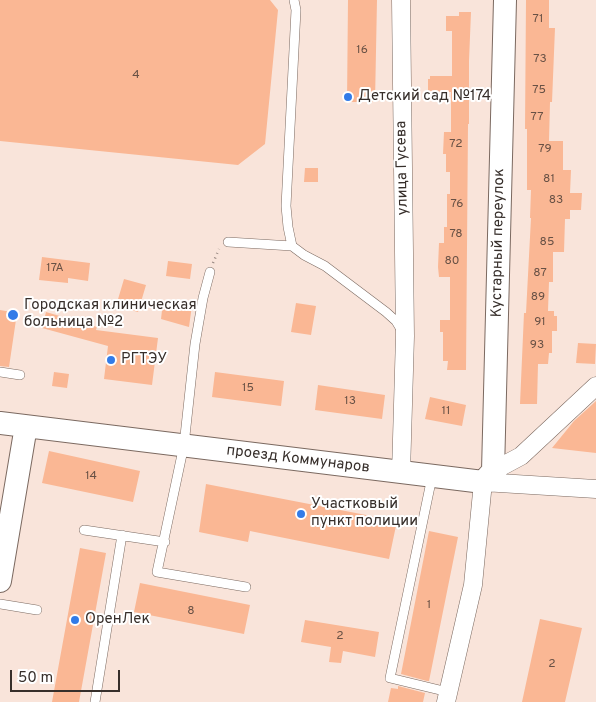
<!DOCTYPE html>
<meta charset="utf-8">
<style>
body{margin:0}
#map{position:relative;width:596px;height:702px;overflow:hidden;background:#f9e4da;font-family:Overpass,sans-serif}
canvas{display:block}
.scale{position:absolute;left:10px;top:670px;width:110px;height:22px;box-sizing:border-box;border:2px solid #372f2b;border-top:0;padding-left:6px;font-size:15px;line-height:18px;white-space:nowrap;color:#372f2b;-webkit-text-stroke:4px #fff;paint-order:stroke}
</style>
<div id="map">
<canvas width="596" height="702"></canvas>
<div class="scale">50 m</div>
</div>
<script>
const ctx = document.querySelector('canvas').getContext('2d');
ctx.lineJoin = 'round';
function fill(path, color) {
  ctx.fillStyle = color;
  ctx.fill(path, 'evenodd');
}
function strokePath(path, color, width, dash) {
  ctx.strokeStyle = color;
  ctx.lineWidth = width;
  ctx.lineCap = dash ? 'butt' : 'round';
  ctx.setLineDash(dash || []);
  ctx.stroke(path);
}
function drawText(font, color, halo, rows, align = 'center') {
  ctx.font = font + ' Overpass,sans-serif';
  ctx.lineWidth = 4;
  ctx.setLineDash([]);
  ctx.textBaseline = 'middle';
  ctx.strokeStyle = halo;
  ctx.fillStyle = color;
  for (const [text, x, y, turn = 0] of rows) {
    ctx.save();
    ctx.translate(x, y);
    ctx.rotate((+turn || 0) * Math.PI / 180);
    ctx.textAlign = isNaN(turn) ? turn : align;
    if (halo) ctx.strokeText(text, 0, 0);
    ctx.fillText(text, 0, 0);
    ctx.restore();
  }
}
fill(new Path2D(`
 M0,0H270L278,10L265,144L238,165L0,141Z
 M348,0H377L375,102H347Z
 M526,0H549V28H555L552,102H550L549,141H563V170H571L570,193H582L581,210H570V219H565L564,252H553V282H549L548,311H554V316H557V331H552V353H549L548,364H538L537,404H520L524,313H526L531,218H530L531,190H527V129H525Z
 M459,12H471L469,61V124H468L466,370H447L448,361H443V332H440V320H450V277H439L438,267L439,243H444V227H447V194H450V172H446V154H443L444,132H451V92H428V79H430V76H452V31H446V16H459Z
 M305,168H318V182H304Z
 M42,257L90,263L88,281L68,278V283L39,280Z
 M168,261L192,264L190,279L166,276Z
 M124,279L146,285L138,312L116,306Z
 M163,302L192,305L189,327L161,319Z
 M296,303L316,306L311,335L291,332Z
 M0,310L17,313L9,367L0,366Z
 M46,312L97,327L96,330L158,338L152,385L104,379L108,346L42,328Z
 M578,343L596,344L595,364L576,363Z
 M54,372L69,374L67,388L52,386Z
 M215,372L284,381L281,406L212,397Z
 M318,385L385,395L382,419L315,410Z
 M430,397L466,405L462,426L425,419Z
 M596,401V453L552,448L574,421Z
 M49,451L140,471L133,502L42,483Z
 M206,484L397,521L389,559L250,531L248,542L199,532Z
 M429,531L458,537L429,681H427L401,674Z
 M80,548L106,553L79,702H52Z
 M140,583L250,605L244,634L134,612Z
 M540,619L582,628L565,702H522Z
 M305,620L379,632L375,657L343,651L341,663L329,662L331,647L301,642Z
 M398,686L425,693L423,702H388L391,688L398,689Z`), '#fab794');
const service = new Path2D(`
 M228,242L292,246L304,255L325,266L386,312L396,321L402,331
 M292,246L288,227L286,206L296,10L294,0
 M210,272L203,298L195,344L184,445L157,572L246,587
 M0,372L20,375
 M432,477L390,678L448,692
 M84,530L165,542
 M0,604L37,610
 M95,702L122,535`);
const minor = new Path2D(`
 M401,0L405,336L401,473
 M493,471L521,456L596,386
 M446,702L473,585L483,482L596,489`);
const tertiary = new Path2D(`
 M0,423L483,482L493,471L505,0
 M0,581L26,426`);
strokePath(service, '#7b6960', 10);
strokePath(minor, '#7b6960', 19);
strokePath(tertiary, '#7b6960', 24);
strokePath(new Path2D(`
 M213,263L219,249`), '#988982', 2.5, [1, 4]);
strokePath(service, '#fff', 9);
strokePath(minor, '#fff', 18);
strokePath(tertiary, '#fff', 22);
for (const [x, y, r, color] of [
 [348,97,5,"#327be8"],
 [13,315,6,"#327be8"],
 [111,360,5,"#327be8"],
 [301,514,5,"#327be8"],
 [75,620,5,"#327be8"]
]) {
  const dot = new Path2D();
  dot.arc(x, y, r, 0, 2 * Math.PI);
  ctx.fillStyle = color;
  ctx.fill(dot);
  strokePath(dot, '#fff', 2);
}
drawText('12px', '#685145', null, [
 ["71",538,20],
 ["16",362,51],
 ["73",540,60],
 ["4",136,76],
 ["75",539,91],
 ["77",537,118],
 ["72",456,145],
 ["79",545,150],
 ["81",549,180],
 ["83",556,201],
 ["76",457,205],
 ["78",456,235],
 ["85",547,243],
 ["80",452,262],
 ["17А",55,269],
 ["87",540,274],
 ["89",538,298],
 ["91",540,323],
 ["93",537,346],
 ["15",248,389],
 ["13",350,402],
 ["11",446,412],
 ["14",91,477],
 ["1",429,606],
 ["8",191,612],
 ["2",340,637],
 ["2",552,665]
]);
drawText('15px', '#372f2b', '#fff', [
 ["Детский сад №174",358,97],
 ["Городская клиническая",24,306],
 ["больница №2",24,323],
 ["РГТЭУ",121,360],
 ["Участковый",311,505],
 ["пункт полиции",311,522],
 ["ОренЛек",85,620]
], 'left');
drawText('15px', '#372f2b', '#fff', [
 ["улица Гусева",403,168,-91],
 ["Кустарный переулок",499,243,-89],
 ["проезд Коммунаров",298,460,7]
]);
</script>
